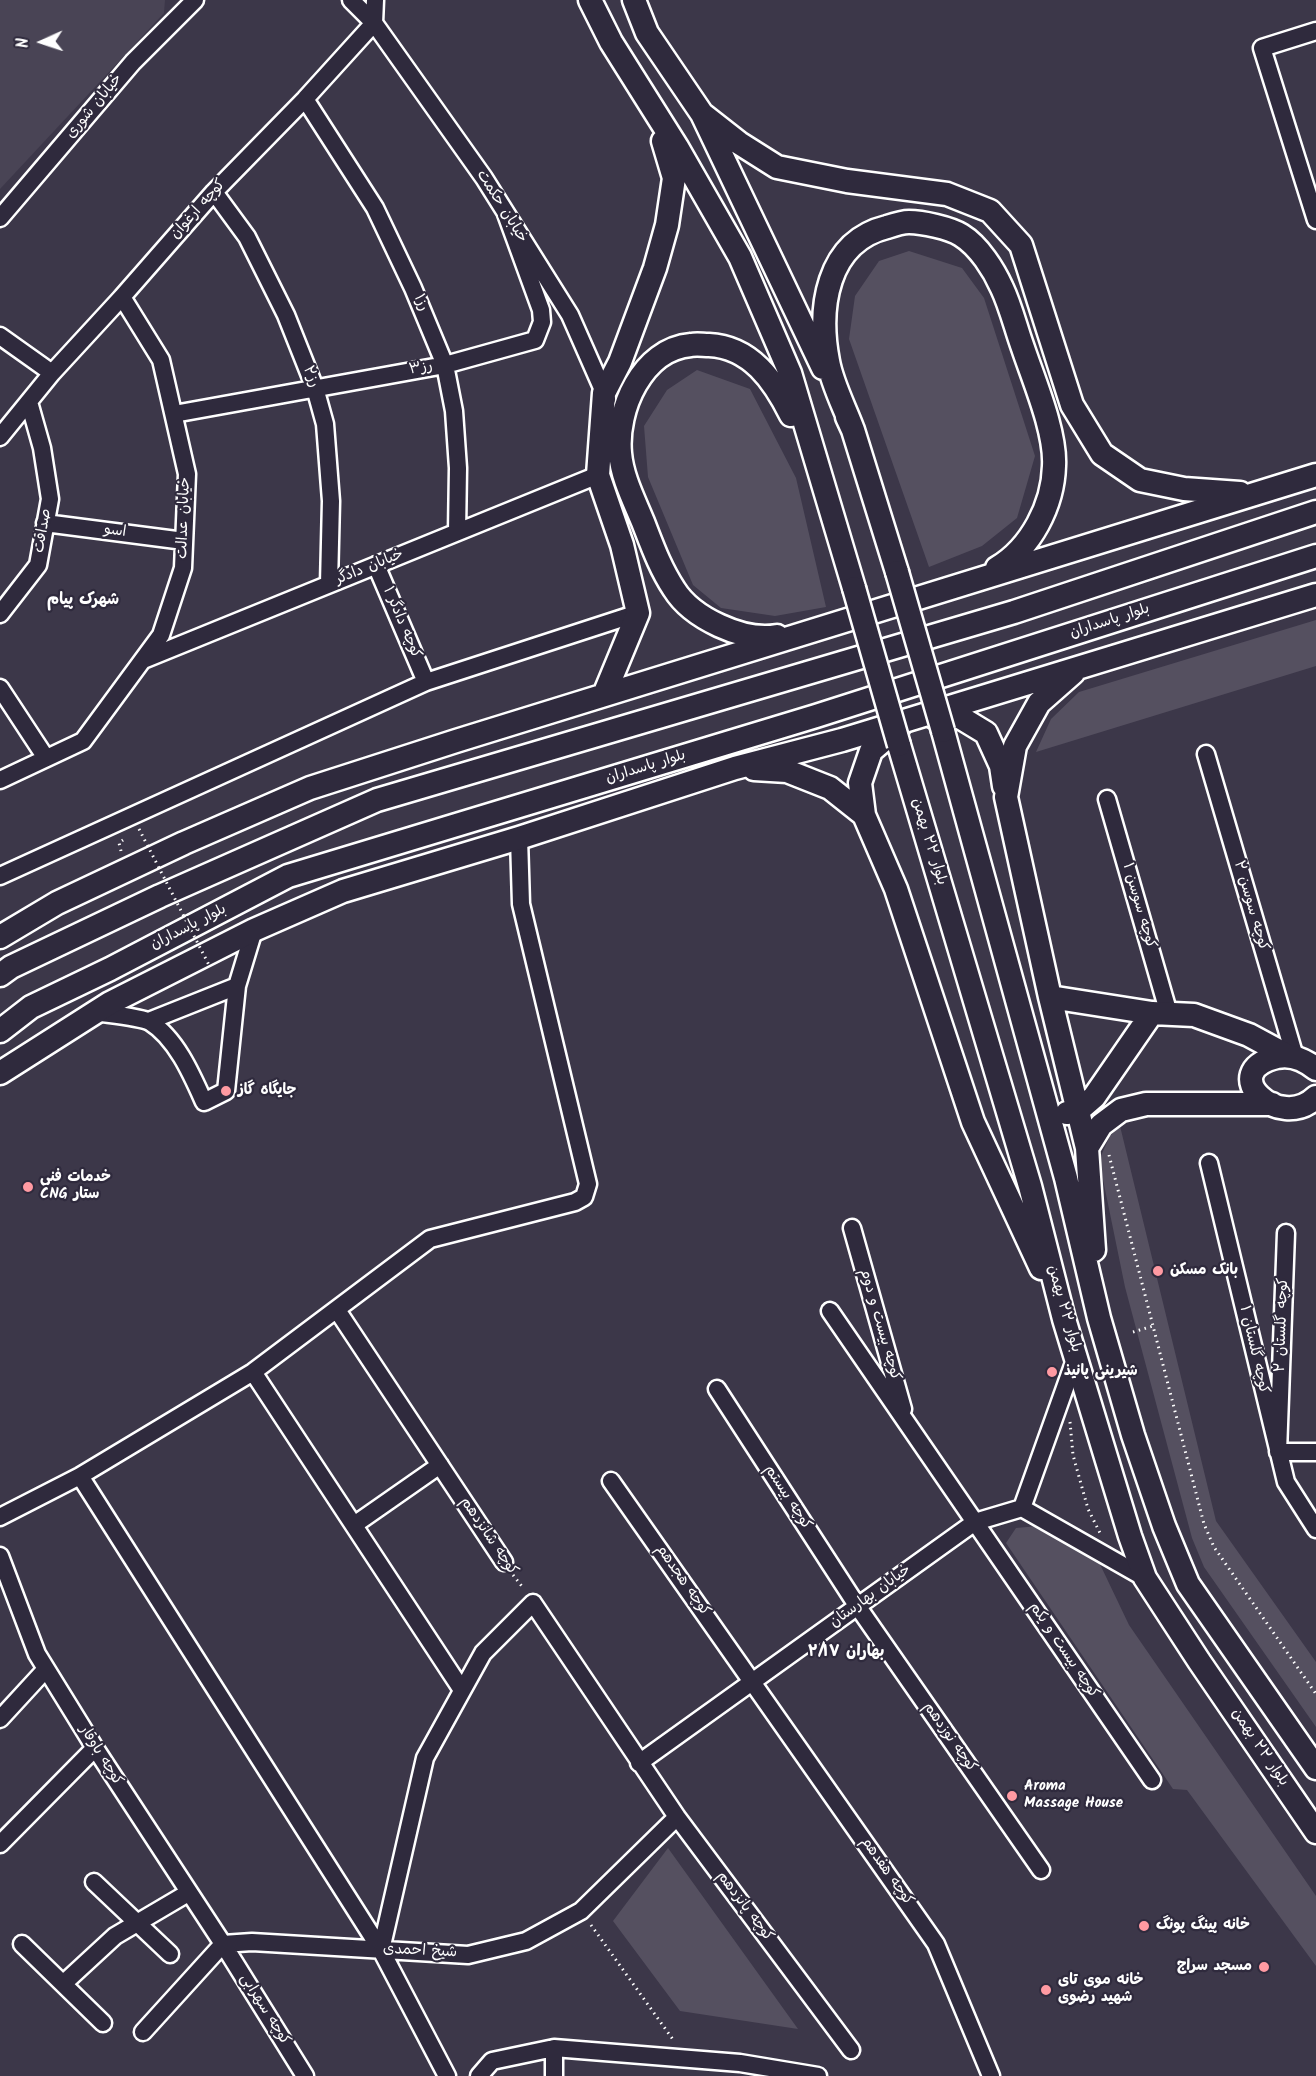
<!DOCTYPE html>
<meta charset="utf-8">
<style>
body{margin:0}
#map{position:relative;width:1316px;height:2076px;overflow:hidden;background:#3c3749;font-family:Kalam,sans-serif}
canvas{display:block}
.north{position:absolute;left:12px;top:12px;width:60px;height:60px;-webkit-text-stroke:4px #2f2a3d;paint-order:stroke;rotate:267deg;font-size:16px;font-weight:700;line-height:24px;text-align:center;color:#fff}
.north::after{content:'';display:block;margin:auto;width:21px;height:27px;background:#fff;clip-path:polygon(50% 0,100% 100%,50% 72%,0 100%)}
</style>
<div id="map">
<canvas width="1316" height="2076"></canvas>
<div class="north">N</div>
</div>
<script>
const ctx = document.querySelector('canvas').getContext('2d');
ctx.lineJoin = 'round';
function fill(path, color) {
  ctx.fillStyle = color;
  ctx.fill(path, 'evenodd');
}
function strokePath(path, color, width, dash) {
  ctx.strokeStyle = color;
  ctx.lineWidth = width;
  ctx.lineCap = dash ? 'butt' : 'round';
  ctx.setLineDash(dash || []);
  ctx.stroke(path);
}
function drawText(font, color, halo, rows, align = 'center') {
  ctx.font = font + ' Kalam,"Playpen Sans Arabic",sans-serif';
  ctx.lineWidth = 4.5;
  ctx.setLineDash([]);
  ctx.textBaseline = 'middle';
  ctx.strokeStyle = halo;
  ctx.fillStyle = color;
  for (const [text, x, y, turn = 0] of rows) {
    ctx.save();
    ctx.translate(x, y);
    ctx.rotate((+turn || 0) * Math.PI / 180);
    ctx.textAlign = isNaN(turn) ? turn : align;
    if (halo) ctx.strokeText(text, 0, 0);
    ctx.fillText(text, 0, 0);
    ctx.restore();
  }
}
fill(new Path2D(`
 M0,0H165L164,13L0,189Z`), '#494455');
fill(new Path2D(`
 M909,251L962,268L984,298L1035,456L1017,518L982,546L929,567L849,339L855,296L879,261Z
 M697,370L750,389L796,478L826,607L775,616L721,608L693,585L648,477L644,426L667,390Z
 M1316,620V666L1036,752L1051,719L1079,692Z
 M1120,1126L1216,1521L1316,1662V1727L1204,1567L1192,1538L1125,1287L1099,1160L1110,1136Z
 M1038,1526L1097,1558L1129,1625L1316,1896V1966L1187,1790L1173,1789L1006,1543L1016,1528Z
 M668,1848L798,2029L680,2011L613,1921Z`), '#555060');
const minor = new Path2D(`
 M351,0L374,23L484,178L570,315L607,399
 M374,23L375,0
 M1316,31L1262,48L1316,220
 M305,99L375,208L413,288L445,365L454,411L458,468L457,532
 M214,192L247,237L286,315L315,388L325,424L331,501L329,584
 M0,218L133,62L195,0
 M0,336L52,373
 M174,414L445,365L535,340L542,322L541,310L506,214
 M0,437L52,373L122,297L214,192L305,99L374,23
 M45,523L184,541
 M376,565L426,682
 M0,614L38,565L50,499L42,448L29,402
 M143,660L598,475
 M0,688L46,758
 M1206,754L1295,1057
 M0,780L83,741L161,635L183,568L187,474L161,360L122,297
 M1107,799L1169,1014
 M0,876L426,682L638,613
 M95,1012C107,1014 141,1017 150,1022C176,1038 192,1075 204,1102L226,1091L237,986L254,930
 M149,1021L237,986
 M1209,1163L1286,1482L1316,1529
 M852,1228L903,1409
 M1286,1233L1278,1452H1316
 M337,1310L504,1562
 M830,1311L1152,1780
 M253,1372L462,1690
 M717,1389L858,1607L1041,1870
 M80,1476L381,1950L425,1758L483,1653L533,1603L677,1817L851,2050
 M611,1481L936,1944L991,2076
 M1022,1508L1076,1357
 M1022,1508L1145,1578
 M0,1517L80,1476L253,1372L430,1239L575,1202L584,1197L588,1184L521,904L519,838
 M354,1525L440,1465
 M0,1556L37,1654L95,1748L223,1944L305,2076
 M0,1719L46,1669
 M639,1763L975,1522L1022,1508
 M0,1844L95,1748
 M94,1882L170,1954
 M22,1944L103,2023
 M223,1944L252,1942L468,1955L526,1941L581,1911L677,1817
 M381,1950L447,2076
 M63,1984L115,1936L188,1893
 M143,2032L223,1944
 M479,2076L492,2061L554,2048L740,2063L818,2076
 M554,2076V2048`);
const major = new Path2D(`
 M590,0L611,42L677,147L740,257L790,373L854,588
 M634,0L647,33L702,114L823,368
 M702,114L739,143L777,167L847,181L947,194L990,211L1021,245L1072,405L1102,454L1140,480L1184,489L1240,493
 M847,417L853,430L897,572
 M853,430C845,408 832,384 828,361C818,309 826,242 887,227C893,225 902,222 909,222C922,222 950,228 961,235C979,246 994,270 1002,288C1011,307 1016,329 1023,348C1034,381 1056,432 1054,466C1053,505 1031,548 997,568
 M777,636C743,642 692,618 674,589C660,568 652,545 643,522C634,500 622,477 620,453C616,410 642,349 691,345C697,344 703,345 709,345C751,347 774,381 791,415
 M1073,673L1039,703L1015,746L1006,797L1050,997L1087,1148L1094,1250
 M604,695L638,613L622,545L598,475L604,393L620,362L655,268L667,225L674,178L663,141
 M934,717L958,716L986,733L1001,766L1004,786
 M943,731L1066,1178L1099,1318L1133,1435L1164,1526L1188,1584L1316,1768
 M899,745L1030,1186L1064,1319L1130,1536L1145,1578L1199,1661L1316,1832
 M754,769L787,771L830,788L864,815L896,889L973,1122L1041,1268
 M864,815L860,783L871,751L899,727
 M0,937L57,903L184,843L310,788L456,741L1316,475
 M0,975L11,967L160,896L377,800L1014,612L1316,512
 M1050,997L1152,1013L1194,1015L1249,1035L1288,1056
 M0,1031L31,1007L110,969L288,876L816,716L1316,556
 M1316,1069C1305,1060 1291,1054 1277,1057C1215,1072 1279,1133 1316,1097
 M0,1073L110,1003L254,930L343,891L519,838L735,768L842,740L1316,595
 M1067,1113L1079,1110L1094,1097L1152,1013
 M1087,1148L1101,1125L1121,1110L1146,1104H1272`);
strokePath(minor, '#fff', 21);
strokePath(major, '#fff', 27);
strokePath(new Path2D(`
 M121,851L119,843L123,840
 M1109,1155L1204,1524L1214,1547L1316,1694
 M1133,1332L1153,1326
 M1070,1422L1073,1455L1088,1509L1100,1533
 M513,1575L524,1589
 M591,1925L674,2041`), '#fff', 3, [1.5, 4.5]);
strokePath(minor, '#2f2a3d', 16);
strokePath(major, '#2f2a3d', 22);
const majorBridge = new Path2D(`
 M897,572L943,731
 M854,588L899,745`);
strokePath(majorBridge, '#fff', 27, []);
strokePath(new Path2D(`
 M139,829L210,967`), '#fff', 3, [1.5, 4.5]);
strokePath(majorBridge, '#2f2a3d', 22);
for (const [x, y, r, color] of [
 [226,1091,6,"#ff9aa2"],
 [28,1187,6,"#ff9aa2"],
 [1158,1271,6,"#ff9aa2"],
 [1052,1372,6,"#ff9aa2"],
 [1012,1796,6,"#ff9aa2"],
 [1144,1926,6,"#ff9aa2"],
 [1264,1967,6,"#ff9aa2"],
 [1046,1990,6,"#ff9aa2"]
]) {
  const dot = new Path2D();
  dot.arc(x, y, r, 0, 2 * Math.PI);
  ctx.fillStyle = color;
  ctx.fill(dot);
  strokePath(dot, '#2f2a3d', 2);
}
drawText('15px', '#fff', '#2f2a3d', [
 ["خیابان شوری",95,107,-50],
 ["خیابان حکمت",501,207,58],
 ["کوچه ارغوان",199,210,-48],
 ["رز۱",420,303,67],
 ["رز۳",421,369,-10],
 ["رز۲",310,377,69],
 ["خیابان عدالت",185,518,-88],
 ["صداقت",44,531,-80],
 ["اسو",115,532,7],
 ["خیابان دادگر",370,568,-22],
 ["بلوار پاسداران",1110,622,-18],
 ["کوچه دادگر ۱",401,623,67],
 ["بلوار پاسداران",646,768,-17],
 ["بلوار ۲۲ بهمن",928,842,73],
 ["کوچه سوسن ۱",1138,906,74],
 ["کوچه سوسن ۲",1250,906,74],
 ["بلوار پاسداران",189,928,-27],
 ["بلوار ۲۲ بهمن",1063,1309,74],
 ["کوچه بیست و دوم",879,1325,74],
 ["کوچه گلستان ۲",1283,1325,-88],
 ["کوچه گلستان ۱",1253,1350,77],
 ["کوچه بیستم",787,1498,57],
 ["کوچه شانزدهم",488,1537,56],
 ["کوچه هجدهم",682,1581,55],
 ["خیابان بهارستان",871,1597,-36],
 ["کوچه بیست و یکم",1063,1651,56],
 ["کوچه نوزدهم",949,1738,55],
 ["بلوار ۲۲ بهمن",1259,1748,56],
 ["کوچه باوقار",100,1756,58],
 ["کوچه هفدهم",886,1872,55],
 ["کوچه پانزدهم",744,1907,53],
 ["شیخ احمدی",420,1952,3],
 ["کوچه سهرابی",264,2010,58]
]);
drawText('bold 15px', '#fff', '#2f2a3d', [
 ["جایگاه گاز",238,1091],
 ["خدمات فنی‌",40,1178],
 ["CNG ستار",40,1195],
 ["بانک مسکن",1170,1271],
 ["شیرینی پانیذ",1064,1372],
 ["Aroma",1024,1787],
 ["Massage House",1024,1804],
 ["خانه پینگ پونگ",1156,1926],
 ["مسجد سراج",1252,1967,"right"],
 ["خانه موی تای",1058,1981],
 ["شهید رضوی",1058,1998]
], 'left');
drawText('bold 16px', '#fff', '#2f2a3d', [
 ["شهرک پیام",83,601],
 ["۲/۱۷ بهاران",846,1653]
]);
</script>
